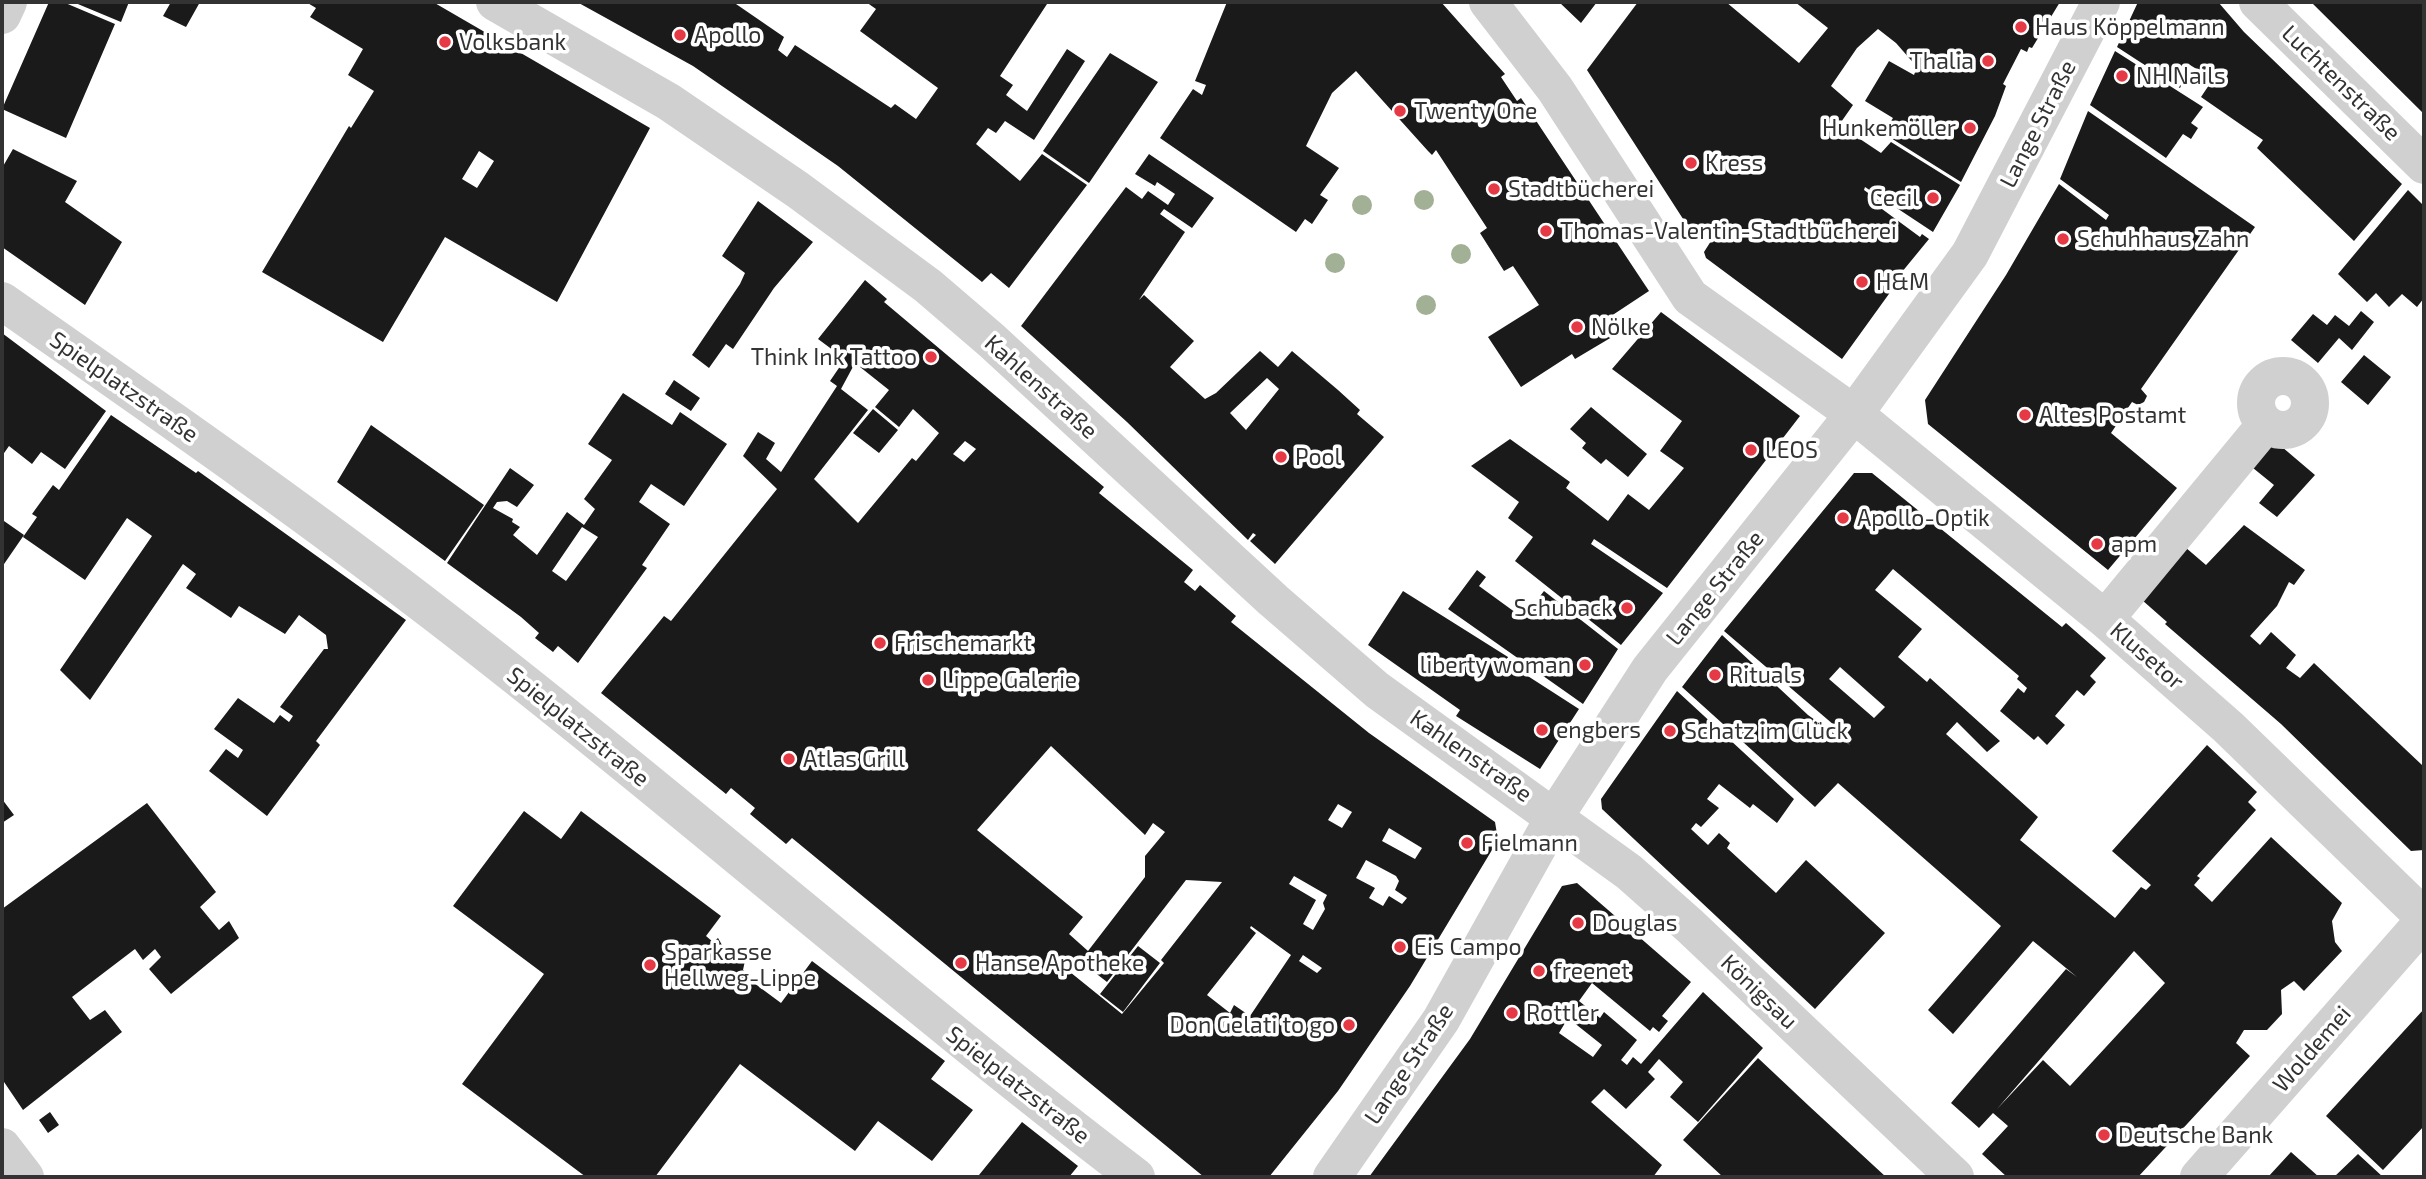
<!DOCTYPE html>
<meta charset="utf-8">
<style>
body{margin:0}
#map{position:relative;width:2426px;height:1179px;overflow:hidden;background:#fff;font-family:"Exo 2",sans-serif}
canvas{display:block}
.frame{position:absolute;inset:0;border:4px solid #333;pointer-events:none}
</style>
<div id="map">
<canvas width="2426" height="1179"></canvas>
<div class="frame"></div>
</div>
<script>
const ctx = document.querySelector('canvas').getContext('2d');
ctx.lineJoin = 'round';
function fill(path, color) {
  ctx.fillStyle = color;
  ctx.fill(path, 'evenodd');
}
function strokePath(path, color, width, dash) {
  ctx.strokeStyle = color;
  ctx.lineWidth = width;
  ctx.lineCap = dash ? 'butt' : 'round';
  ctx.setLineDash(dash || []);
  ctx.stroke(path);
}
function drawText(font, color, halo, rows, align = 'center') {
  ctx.font = font + ' "Exo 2",sans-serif';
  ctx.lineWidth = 7;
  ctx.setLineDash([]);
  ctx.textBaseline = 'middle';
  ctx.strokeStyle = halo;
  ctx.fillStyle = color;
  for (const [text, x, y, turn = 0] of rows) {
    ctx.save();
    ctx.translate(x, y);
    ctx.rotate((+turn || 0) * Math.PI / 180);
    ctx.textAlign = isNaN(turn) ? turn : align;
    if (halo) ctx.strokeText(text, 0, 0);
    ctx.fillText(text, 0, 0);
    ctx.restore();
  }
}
fill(new Path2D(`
 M49,2H63L115,24L66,138L2,109Z
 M73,2H129L121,22Z
 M171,2H200L186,27L163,16Z
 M306,2H433L650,128L557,302L445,237L383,342L262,272L349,126L351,128L374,91L348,75L363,49L310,17L316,8ZM479,151L494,161L477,188L462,179Z
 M577,2H738L736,4L784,37L778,50L787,57L795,45L891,108L895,104L916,119L938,88L860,31L876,9L866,2H1043L1047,4L1000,76L1013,85L1006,95L1027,111L1067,49L1085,61L1034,140L1005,121L996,133L988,128L976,144L1020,181L1042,154L1087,185L1009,288L991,273L982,282L838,166L693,66Z
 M1227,2H1441L1505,74L1501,77L1517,101L1521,98L1649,291L1602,322L1609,333L1613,332L1612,337L1575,359L1572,354L1521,387L1488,337L1539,305L1513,266L1504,271L1480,233L1487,228L1436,150L1432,155L1428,151L1356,71L1332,93L1306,146L1339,168L1320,195L1328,200L1312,224L1305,219L1296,232L1160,138L1193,89L1202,95L1206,85L1195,81Z
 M1559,2H1597L1581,23Z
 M1638,2H1726L1799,63L1828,28L1795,2H2060L2032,48L2029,47L2027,52L2021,49L2003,84L2006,86L1995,116L1961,182L1894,140L1884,132L1893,118L1865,101L1889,61L1914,75L1917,67L1896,43L1878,29L1857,48L1831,86L1853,105L1839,125L1881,153L1891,142L1960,185L1933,232L1865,187L1864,190L1882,203V209L1920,237L1922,234L1929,239L1897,278L1899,280L1842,359L1706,258L1704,252L1711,241L1685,222L1587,70Z
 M2138,2L2219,3L2244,32L2402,184L2354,241L2257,148L2263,140L2201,97L2213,79L2190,65L2180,88L2117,47Z
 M2311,2H2424V114Z
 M2115,51L2203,107L2191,123L2198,128L2191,139L2183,134L2166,158L2090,105Z
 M1110,53L1158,82L1089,183L1043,151Z
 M2088,111L2255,227L2141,389L2147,396L2144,402L2138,405L2132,402L2111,433L2177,488L2108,570L1928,424L1925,400L2006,275L2059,184L2106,220L2109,215L2060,179Z
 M13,149L77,181L65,202L122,242L85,305L2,247V168Z
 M1149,154L1214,198L1192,228L1164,209L1160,214L1185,232L1139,300L1144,295L1194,341L1170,367L1205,399L1216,393L1260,351L1278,367L1292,351L1338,390L1360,410L1357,414L1384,437L1275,564L1250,541L1256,535L1253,533L1248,540L1127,422L1021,326L1126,187L1142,199L1148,191L1168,205L1175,194L1157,182L1155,186L1135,174ZM1267,378L1279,389L1246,430L1230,413Z
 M2408,190L2424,206V298L2417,307L2402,294L2389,307L2376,293L2367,302L2338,274Z
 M758,201L813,242L774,288L733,349L726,344L709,368L692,355L740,284L745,273L722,256Z
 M865,280L887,299L884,302L1104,487L1099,493L1193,570L1184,582L1195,591L1200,585L1236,616L1231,622L1369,733L1495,822L1498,840L1410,986L1338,1091L1269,1177H1204L792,838L786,844L750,814L755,808L731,788L726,794L601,693L664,616L671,621L777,489L743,456L758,432L775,443L766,459L781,472L837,386L830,381L845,359L818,339ZM855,363L889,390L875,407L899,427L913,409L939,433L916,461L912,458L858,523L814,479L868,410L841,389ZM965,441L976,449L964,462L953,454ZM1051,746L1145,835L1153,823L1165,832L1145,856V877L1088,951L1069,934L1083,917L977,830ZM1338,804L1352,812L1342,828L1328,820ZM1389,828L1422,848L1415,859L1382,841ZM1366,860L1396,876L1399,881L1395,890L1407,898L1402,904L1389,896L1383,906L1369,898L1375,888L1356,878ZM1294,876L1327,895L1323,903L1325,909L1313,930L1303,924L1316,900L1289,884ZM1186,880L1222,882L1161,960L1164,963L1122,1014L1070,972L1080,961L1107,982ZM1251,926L1291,955L1250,1016L1234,1005L1230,1013L1207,995L1256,933L1250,928ZM1303,955L1322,968L1317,973L1299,961Z
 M2361,311L2374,322L2352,350L2339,338L2318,363L2291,340L2313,314L2327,325L2335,315L2349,326Z
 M1661,312L1800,416L1667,588L1594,539L1591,544L1663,593L1621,645L1515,561L1533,537L1508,518L1519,502L1471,466L1510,439L1570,482L1566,488L1608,521L1628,494L1649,510L1684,468L1660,451L1682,421L1612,369Z
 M2,333L106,411L65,469L41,452L32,464L9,446L2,456Z
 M2364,355L2391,377L2368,405L2341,382Z
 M674,380L700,398L691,411L665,394Z
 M623,393L672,425L680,412L727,444L684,506L651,484L639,502L670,524L642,565L647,568L578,663L558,646L553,652L535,638L539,633L521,617L447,563L510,468L534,485L517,507L507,501L497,502L493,508L513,519L512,522L520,527L513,535L537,555L567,512L584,525L595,509L584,499L612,460L588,444ZM582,527L598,537L566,581L552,571Z
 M1591,407L1647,454L1628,477L1606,459L1601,464L1582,448L1586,443L1570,429Z
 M873,409L898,430L879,453L853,433Z
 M111,415L196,473L198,471L406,620L316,741L320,745L267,816L209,771L226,749L238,758L243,750L214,729L238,698L274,723L280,715L289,722L293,716L280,707L324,649H328L326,635L299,615L285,634L239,606L231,618L186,588L196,574L183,564L90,700L60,670L152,536L127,518L85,580L23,537L37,517L32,514L53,485L59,490Z
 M371,425L484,505L445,561L337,482Z
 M2275,441L2315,475L2277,517L2259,503L2274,485L2253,468Z
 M1854,473H1872L2062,627L2066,623L2106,658L2090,676L2096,682L2084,696L2077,690L2055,716L2065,725L2047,745L2038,736L2034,740L2000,711L2018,688L2024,693L2027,688L2017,679L2019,676L1893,569L1875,590L1922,629L1898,657L1927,682L1930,678L2000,741L1987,752L1957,722L1946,734L2038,817L2020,840L2115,918L2141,887L2146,890L2151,885L2112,851L2207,745L2257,792L2248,802L2256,810L2197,876L2200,878L2194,885L2212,902L2271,837L2342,903L2332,921L2335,942L2342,951L2304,991L2294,981L2281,990L2282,1014L2267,1030H2244L2236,1043L2250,1056L2138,1177H2007L1982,1154L2008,1126L1993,1113L1979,1128L1951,1103L2066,969L2077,977L2033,941L1953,1034L1928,1010L2001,926L1838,783L1815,807L1682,687L1722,635L1808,715L1850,745L1838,734L1841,731L1724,631ZM1840,667L1885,707L1874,718L1829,679ZM2134,951L2165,983L2070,1086L2043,1060L1997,1109Z
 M4,521L24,535L2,567V524Z
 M2244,525L2305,570L2294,585L2289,582L2277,606L2250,636L2260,645L2271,632L2296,655L2286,668L2300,678L2314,663L2422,765L2424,762V850L2411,851L2281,724L2165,624L2167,622L2142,600L2185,547L2206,565Z
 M1477,570L1486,577L1479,586L1523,618L1544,591L1618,649L1583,704L1448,609Z
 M1403,591L1508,657L1506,662L1579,709L1540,769L1456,716L1460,710L1368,645Z
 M1677,691L1794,799L1777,823L1753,804L1750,808L1719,784L1707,799L1719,808L1701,827L1696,823L1691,829L1708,845L1719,833L1730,843L1727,848L1776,893L1806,860L1885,933L1815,1009L1602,809L1601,799Z
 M2,799L14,815L2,823Z
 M147,803L216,892L200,907L219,930L229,921L239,938L171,994L149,969L161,957L155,949L143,960L135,949L72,997L90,1020L105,1010L122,1032L23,1110L2,1079V909Z
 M524,811L561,839L581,811L721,916L706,936L713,942L718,938L726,952L740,949L746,956L743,970L756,979L754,983L781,1003L812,961L945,1061L931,1079L973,1110L932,1161L878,1121L855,1151L740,1064L655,1177H586L462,1084L544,974L453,906Z
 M1577,883L1691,982L1662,1016L1668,1021L1659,1032L1653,1027L1650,1031L1592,983L1579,1001L1600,1018L1604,1012L1637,1040L1621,1060L1627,1065L1633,1057L1641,1064L1703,992L1763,1048L1698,1122L1670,1097L1683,1082L1659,1059L1648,1072L1655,1079L1626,1109L1604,1089L1591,1102L1662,1165L1653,1177H1369L1470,1039L1562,886ZM1568,1018L1602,1045L1593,1057L1559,1033Z
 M1138,946L1160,963L1123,1012L1100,994Z
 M2424,1009V1126L2383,1170L2326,1116Z
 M1758,1058L1809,1106L1886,1177H1723L1683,1140Z
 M50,1112L59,1125L48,1133L39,1120Z
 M1022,1122L1078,1166L1069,1177L979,1175Z
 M2291,1152L2319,1177H2268Z
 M2358,1154L2383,1177H2334Z`), '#1a1a1a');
strokePath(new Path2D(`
 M495,2L669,102L798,190L928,286L991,340L1273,600L1377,690L1629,872L1690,926L1955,1177
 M1488,2L1555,89L1690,297L1854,414L2105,619L2228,727L2424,917
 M2258,2L2424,165
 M2,15L8,2
 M2,301C149,404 298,507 440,617C676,799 899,996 1136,1177
 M2256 403a27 27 0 1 1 54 0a27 27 0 1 1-54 0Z
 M2105,619L2266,424
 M2,1147L25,1177
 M1332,1177L1441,1020L1555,816L1650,669L1854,414L1970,254L2101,2
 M2199,1177L2424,921`), '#d0d0d0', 38);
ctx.fillStyle = '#a2b095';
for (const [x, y] of [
 [1424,200],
 [1362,205],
 [1461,254],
 [1335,263],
 [1426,305]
]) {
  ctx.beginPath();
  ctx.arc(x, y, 10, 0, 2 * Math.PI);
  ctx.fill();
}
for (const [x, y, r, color] of [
 [2021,27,7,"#e63946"],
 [680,35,7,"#e63946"],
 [445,42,7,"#e63946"],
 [1988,61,7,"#e63946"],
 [2122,76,7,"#e63946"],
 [1400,111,7,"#e63946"],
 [1970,128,7,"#e63946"],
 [1691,163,7,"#e63946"],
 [1494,189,7,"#e63946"],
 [1933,198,7,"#e63946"],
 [1546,231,7,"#e63946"],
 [2063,239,7,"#e63946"],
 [1862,282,7,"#e63946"],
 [1577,327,7,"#e63946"],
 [931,357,7,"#e63946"],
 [2025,415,7,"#e63946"],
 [1751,450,7,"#e63946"],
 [1281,457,7,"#e63946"],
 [1843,518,7,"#e63946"],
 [2097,544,7,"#e63946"],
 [1627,608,7,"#e63946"],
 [880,643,7,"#e63946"],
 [1585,665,7,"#e63946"],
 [1715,675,7,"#e63946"],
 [928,680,7,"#e63946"],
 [1542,730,7,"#e63946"],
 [1670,731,7,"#e63946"],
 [789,759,7,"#e63946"],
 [1467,843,7,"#e63946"],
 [1578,923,7,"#e63946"],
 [1400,947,7,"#e63946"],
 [961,963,7,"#e63946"],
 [650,965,7,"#e63946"],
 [1539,971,7,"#e63946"],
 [1512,1013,7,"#e63946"],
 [1349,1025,7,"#e63946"],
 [2104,1135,7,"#e63946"]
]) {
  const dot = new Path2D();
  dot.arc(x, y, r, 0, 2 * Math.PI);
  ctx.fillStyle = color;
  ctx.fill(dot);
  strokePath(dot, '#fff', 2.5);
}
drawText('23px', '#333', '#fff', [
 ["Haus Köppelmann",2035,27],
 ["Apollo",694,35],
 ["Volksbank",459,42],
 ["Thalia",1974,61,"right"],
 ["NH Nails",2136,76],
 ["Twenty One",1414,111],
 ["Hunkemöller",1956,128,"right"],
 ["Kress",1705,163],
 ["Stadtbücherei",1508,189],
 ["Cecil",1919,198,"right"],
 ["Thomas-Valentin-Stadtbücherei",1560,231],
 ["Schuhhaus Zahn",2077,239],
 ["H&M",1876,282],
 ["Nölke",1591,327],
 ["Think Ink Tattoo",917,357,"right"],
 ["Altes Postamt",2039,415],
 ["LEOS",1765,450],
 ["Pool",1295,457],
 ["Apollo-Optik",1857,518],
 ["apm",2111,544],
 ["Schuback",1613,608,"right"],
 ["Frischemarkt",894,643],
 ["liberty woman",1571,665,"right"],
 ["Rituals",1729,675],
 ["Lippe Galerie",942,680],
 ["engbers",1556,730],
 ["Schatz im Glück",1684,731],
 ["Atlas Grill",803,759],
 ["Fielmann",1481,843],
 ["Douglas",1592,923],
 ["Eis Campo",1414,947],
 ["Sparkasse",664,952],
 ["Hellweg-Lippe",664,978],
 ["Hanse Apotheke",975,963],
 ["freenet",1553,971],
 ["Rottler",1526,1013],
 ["Don Gelati to go",1335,1025,"right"],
 ["Deutsche Bank",2118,1135]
], 'left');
drawText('23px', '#333', '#fff', [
 ["Luchtenstraße",2341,83,44],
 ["Lange Straße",2038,124,-63],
 ["Spielplatzstraße",124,387,35],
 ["Kahlenstraße",1041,387,42],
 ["Lange Straße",1715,588,-51],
 ["Klusetor",2147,656,41],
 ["Spielplatzstraße",578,727,39],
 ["Kahlenstraße",1471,756,35],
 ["Königsau",1759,992,44],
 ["Woldemei",2312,1049,-49],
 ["Lange Straße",1409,1064,-56],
 ["Spielplatzstraße",1018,1085,38]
]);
</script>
